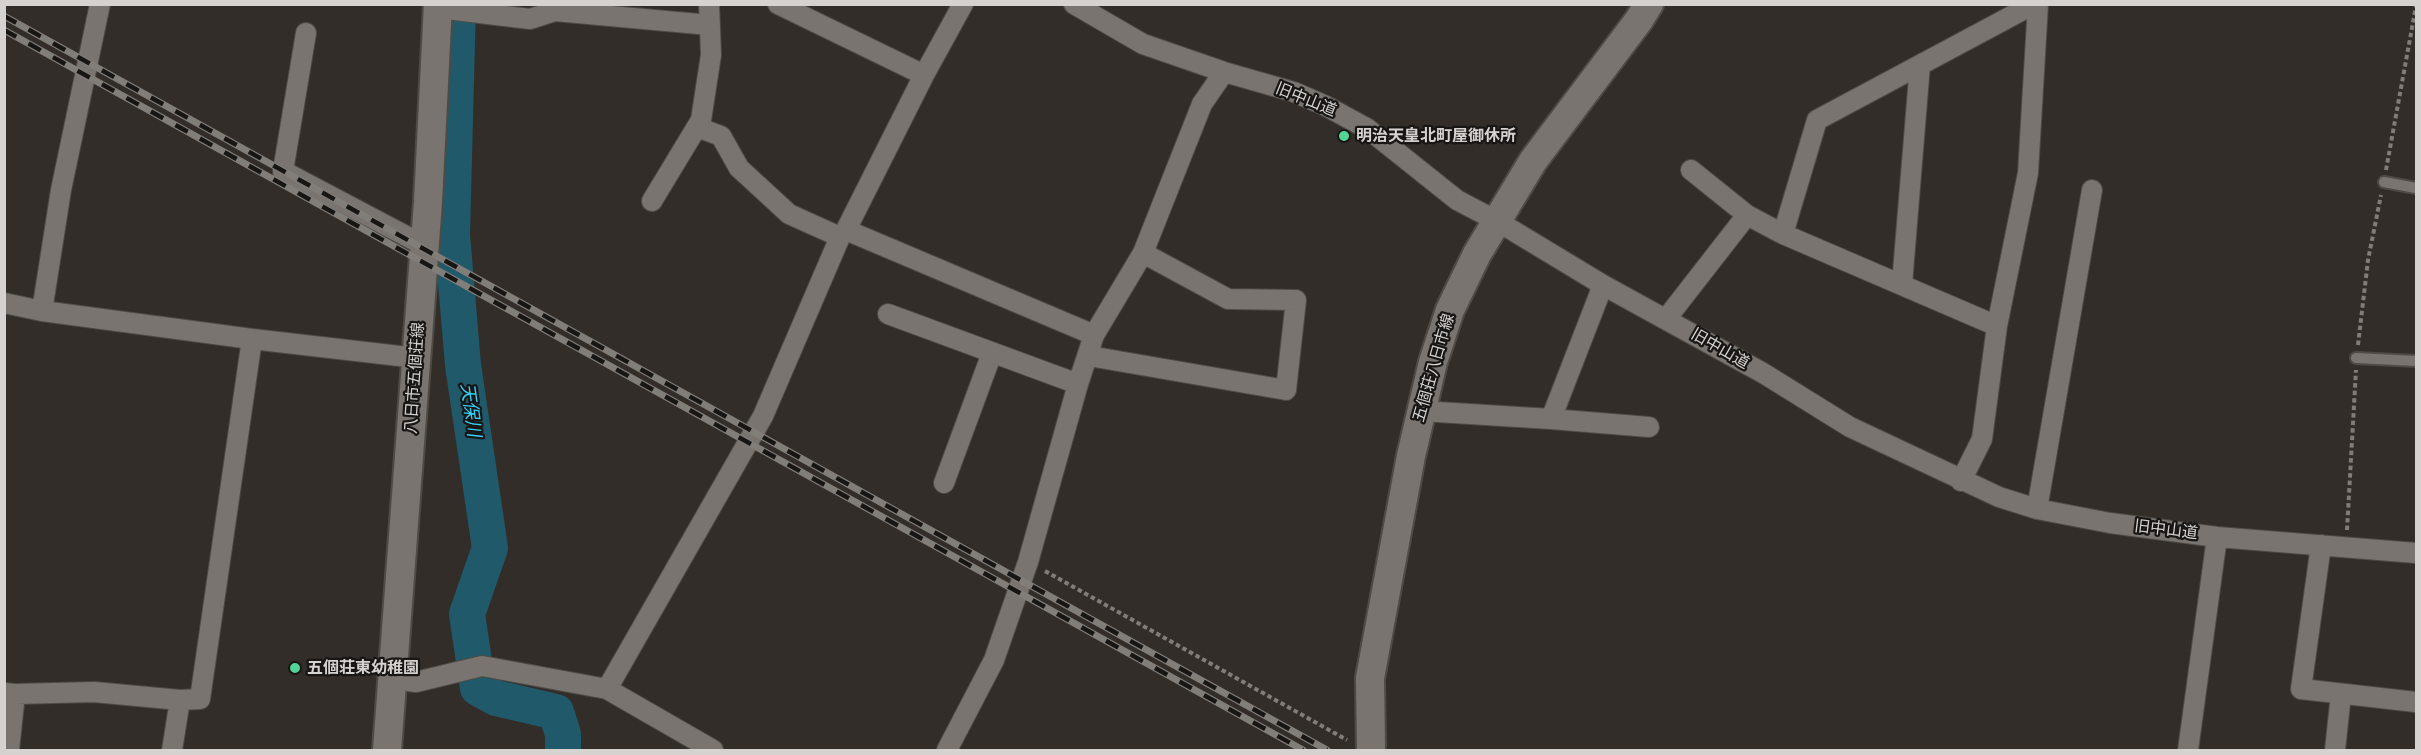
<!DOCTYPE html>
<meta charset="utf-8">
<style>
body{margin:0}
#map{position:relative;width:2421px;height:755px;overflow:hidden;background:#322d29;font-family:"PT Sans Narrow",sans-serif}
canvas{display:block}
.frame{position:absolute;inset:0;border:6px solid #d5d2cf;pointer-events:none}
</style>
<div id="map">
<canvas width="2421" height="755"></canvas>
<div class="frame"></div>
</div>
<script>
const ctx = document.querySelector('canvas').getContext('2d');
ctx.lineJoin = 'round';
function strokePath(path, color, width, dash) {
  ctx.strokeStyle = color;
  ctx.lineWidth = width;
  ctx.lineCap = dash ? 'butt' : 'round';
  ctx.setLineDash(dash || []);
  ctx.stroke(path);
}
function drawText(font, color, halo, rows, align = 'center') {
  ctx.font = font + ' "PT Sans Narrow","Noto Sans JP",sans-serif';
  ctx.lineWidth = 4.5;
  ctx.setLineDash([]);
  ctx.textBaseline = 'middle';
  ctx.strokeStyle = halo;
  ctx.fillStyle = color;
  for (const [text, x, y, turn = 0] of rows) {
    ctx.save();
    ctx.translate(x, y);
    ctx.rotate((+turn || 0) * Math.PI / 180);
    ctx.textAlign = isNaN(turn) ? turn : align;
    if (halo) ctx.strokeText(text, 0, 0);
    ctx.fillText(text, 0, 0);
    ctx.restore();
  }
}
strokePath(new Path2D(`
 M458,4L452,235L463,365L490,548L467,614L478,688L496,698L556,712L563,734V750`), '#205969', 36);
const service = new Path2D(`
 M2384,182L2416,188
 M2356,358L2416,361`);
const minor = new Path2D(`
 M778,4L924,75
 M1074,4L1143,44L1224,72L1294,92L1326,106L1368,129L1457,200L1497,221L1603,285L1763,373L1850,427L1999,497L2037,509L2110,523L2217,537L2416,553
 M438,8L530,19L555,11L710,25
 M306,33L283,171L425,246
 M697,127L721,136L739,168L789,214L840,237
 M1691,170L1747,215L1783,234
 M652,201L701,120L711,55L709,4
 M846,230L1094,335
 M1902,284L1920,65
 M1603,285L1551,419L1649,427
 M4,303L42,311L252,339L417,358
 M42,311L61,190L100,4
 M888,314L1078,384
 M1666,319L1747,215
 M1997,326L1783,234L1817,120L2034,4
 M1089,356L1286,390L1296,300L1228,299L1143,253
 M1421,411L1551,419
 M1961,481L1982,439L1997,326L2028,173L2038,4
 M944,483L992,353
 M2037,509L2092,190
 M2321,545L2301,689L2416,702
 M394,679L416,682L482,666L607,689L713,750
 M607,689L763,416L840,237L846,230L924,75L963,4
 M4,693L15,694L9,750
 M15,694L94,692L180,700L200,699L252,339
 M172,750L180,700
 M947,750L994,660L1028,562L1078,384L1094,335L1143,253L1202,104L1224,72
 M2188,750L2217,537
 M2335,750L2341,694`);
const secondary = new Path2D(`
 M387,750L428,202L438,4
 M1371,750L1370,678L1411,456L1433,362L1450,310L1477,254L1533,161L1639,20L1649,4`);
strokePath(service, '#4e4b47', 14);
strokePath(minor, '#4e4b47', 22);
strokePath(secondary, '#4e4b47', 32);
strokePath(new Path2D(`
 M2386,170L2416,6
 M2358,345L2368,260L2381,195
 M2347,530L2356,370
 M1045,571L1347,740`), '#807c78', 4, [4.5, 3]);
strokePath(service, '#79746f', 10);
strokePath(minor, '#79746f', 20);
strokePath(secondary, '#79746f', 28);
const rail = new Path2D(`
 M4,16L1327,750
 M4,30L1303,750`);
strokePath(rail, '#817d79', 7);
strokePath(rail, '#181614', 4.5, [14]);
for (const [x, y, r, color] of [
 [1344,136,6,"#52d397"],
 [295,668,6,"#52d397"]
]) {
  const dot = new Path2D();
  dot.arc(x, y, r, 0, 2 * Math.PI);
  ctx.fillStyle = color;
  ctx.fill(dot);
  strokePath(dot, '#181614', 2);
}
drawText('16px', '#d5d2cf', '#181614', [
 ["旧中山道",1306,100,22],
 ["旧中山道",1720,349,30],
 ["五個荘八日市線",1434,368,-74],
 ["八日市五個荘線",415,378,-86],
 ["旧中山道",2166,530,7]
]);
drawText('bold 16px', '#d5d2cf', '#181614', [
 ["明治天皇北町屋御休所",1356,136],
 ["五個荘東幼稚園",307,668]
], 'left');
drawText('italic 18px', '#32d2fb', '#181614', [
 ["天保川",470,410,82]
]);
</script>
